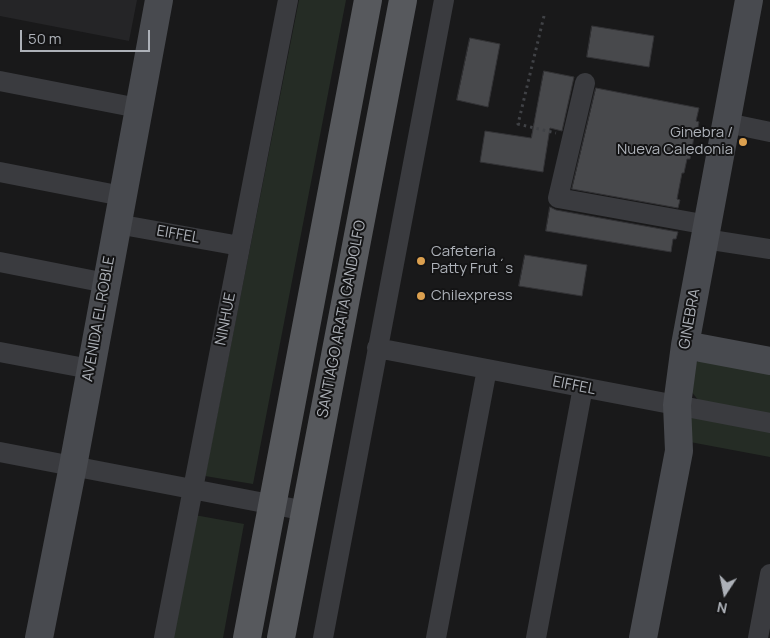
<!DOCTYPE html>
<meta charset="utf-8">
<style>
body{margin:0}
#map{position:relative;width:770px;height:638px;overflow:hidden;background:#19191a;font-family:Manrope,sans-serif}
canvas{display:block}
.north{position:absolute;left:700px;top:568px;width:50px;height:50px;-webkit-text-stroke:4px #141415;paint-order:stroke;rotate:191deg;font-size:14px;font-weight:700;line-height:20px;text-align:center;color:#adb1b8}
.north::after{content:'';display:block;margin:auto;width:18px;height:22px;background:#adb1b8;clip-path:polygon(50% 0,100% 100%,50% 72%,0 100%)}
.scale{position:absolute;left:20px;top:30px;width:130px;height:22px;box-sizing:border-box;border:2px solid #adb1b8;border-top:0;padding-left:6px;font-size:15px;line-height:18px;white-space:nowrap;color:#adb1b8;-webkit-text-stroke:4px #141415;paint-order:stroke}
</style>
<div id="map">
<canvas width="770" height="638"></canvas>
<div class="north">N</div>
<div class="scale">50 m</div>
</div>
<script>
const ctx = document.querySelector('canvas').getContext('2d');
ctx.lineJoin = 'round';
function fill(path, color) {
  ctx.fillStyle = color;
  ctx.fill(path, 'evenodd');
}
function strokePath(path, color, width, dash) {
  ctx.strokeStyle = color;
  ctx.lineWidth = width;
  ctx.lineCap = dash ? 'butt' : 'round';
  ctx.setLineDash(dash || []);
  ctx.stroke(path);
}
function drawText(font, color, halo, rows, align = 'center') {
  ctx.font = font + ' Manrope,sans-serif';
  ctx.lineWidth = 4;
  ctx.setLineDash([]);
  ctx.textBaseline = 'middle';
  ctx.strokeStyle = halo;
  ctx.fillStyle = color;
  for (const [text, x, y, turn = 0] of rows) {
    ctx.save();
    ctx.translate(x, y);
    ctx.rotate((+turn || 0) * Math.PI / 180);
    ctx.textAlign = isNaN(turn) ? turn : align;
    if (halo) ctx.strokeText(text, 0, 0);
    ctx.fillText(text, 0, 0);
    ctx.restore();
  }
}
fill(new Path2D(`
 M0,0H137L129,41L0,16Z`), '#252527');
fill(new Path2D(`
 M299,0H346L253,484L205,476Z
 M704,356L770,368V414L698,400L691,391L696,363Z
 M697,413L770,428V457L690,442L689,418Z
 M189,514L244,524L223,638H167Z`), '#252c25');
const building = new Path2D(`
 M592,26L654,36L649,67L587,57Z
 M470,38L500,44L488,107L457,100Z
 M544,71L574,77L562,131L550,128L543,172L480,162L485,131L531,138Z
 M596,88L699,108L696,121L699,122L696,137H694L690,159H687L684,173H682L677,199L680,200L678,208L572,189Z
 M550,207L556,210L678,232L676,239H673L671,252L546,231Z
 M525,255L587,265L582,296L519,286Z`);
fill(building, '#48494c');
strokePath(building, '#333336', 1);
strokePath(new Path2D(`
 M544,16L518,124L556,133`), '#404246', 3, [2.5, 4]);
strokePath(new Path2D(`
 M0,81L138,108
 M585,83L558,198L708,225
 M727,123L770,132
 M0,172L122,196
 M117,224L240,246
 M705,239L770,249
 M0,262L106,283
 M377,348L770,423
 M0,352L90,369
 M0,452L306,511
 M164,638L288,0
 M323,638L444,0
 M436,638L487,369
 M536,638L583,387
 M758,638L770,574`), '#3a3b3f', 20);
strokePath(new Path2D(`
 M685,345L770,361
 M39,638L73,466L159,0
 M643,638L679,451L677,405L685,345L749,0`), '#484a4f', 28);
strokePath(new Path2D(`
 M247,638L368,0
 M281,638L403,0`), '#57595d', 28);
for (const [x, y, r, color] of [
 [743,142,5,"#dca04f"],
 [421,261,5,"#dca04f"],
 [421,296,5,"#dca04f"]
]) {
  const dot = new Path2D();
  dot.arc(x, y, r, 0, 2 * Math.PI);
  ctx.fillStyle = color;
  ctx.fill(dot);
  strokePath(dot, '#141415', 2);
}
drawText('15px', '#adb1b8', '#141415', [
 ["Ginebra /",733,133,"right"],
 ["Nueva Caledonia",733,150,"right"],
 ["Cafeteria",431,252],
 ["Patty Frut´s",431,269],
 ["Chilexpress",431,296]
], 'left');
drawText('15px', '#adb1b8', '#141415', [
 ["EIFFEL",178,235,10],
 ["AVENIDA EL ROBLE",99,319,-80],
 ["NINHUE",226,319,-79],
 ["SANTIAGO ARATA GANDOLFO",342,319,-79],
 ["GINEBRA",690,319,-80],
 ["EIFFEL",574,386,11]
]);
</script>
